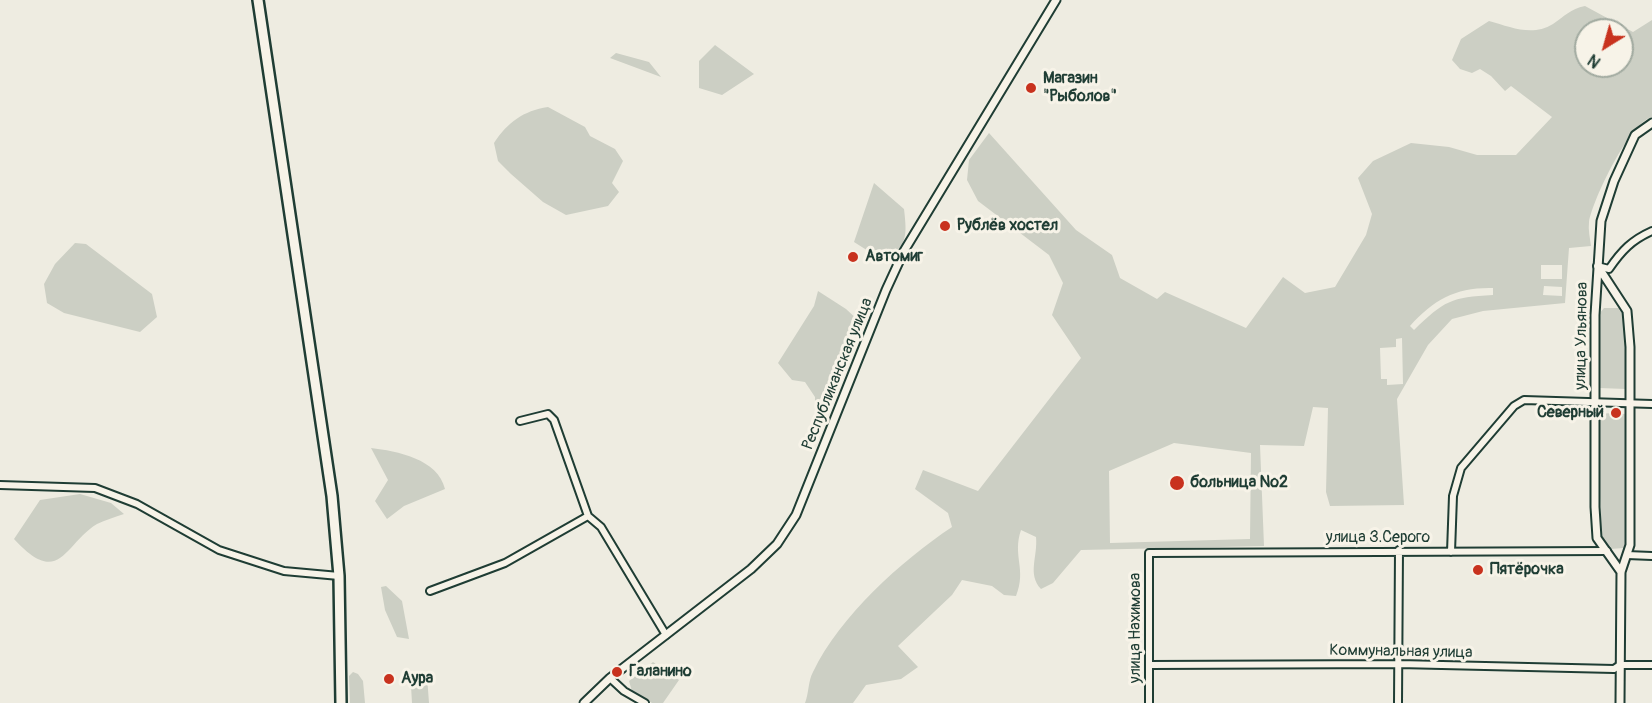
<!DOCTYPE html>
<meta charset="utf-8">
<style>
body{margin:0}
#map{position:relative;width:1652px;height:703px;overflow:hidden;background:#eeece1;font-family:Pangolin,sans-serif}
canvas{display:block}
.north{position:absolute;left:1574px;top:18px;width:60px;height:60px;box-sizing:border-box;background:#f7f3e8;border:2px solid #a1aaa0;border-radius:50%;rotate:217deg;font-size:16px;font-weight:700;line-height:24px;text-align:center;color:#1f3d34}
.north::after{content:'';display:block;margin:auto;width:21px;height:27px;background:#c8321e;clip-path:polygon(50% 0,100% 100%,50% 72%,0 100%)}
</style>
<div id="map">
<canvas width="1652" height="703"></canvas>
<div class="north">N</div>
</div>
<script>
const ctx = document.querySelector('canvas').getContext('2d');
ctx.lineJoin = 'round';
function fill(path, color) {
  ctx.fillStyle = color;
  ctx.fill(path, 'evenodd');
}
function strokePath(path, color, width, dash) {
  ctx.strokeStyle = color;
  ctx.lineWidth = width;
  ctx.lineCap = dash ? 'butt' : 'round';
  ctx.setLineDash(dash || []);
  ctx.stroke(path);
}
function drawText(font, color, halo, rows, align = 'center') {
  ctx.font = font + ' Pangolin,sans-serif';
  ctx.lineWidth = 6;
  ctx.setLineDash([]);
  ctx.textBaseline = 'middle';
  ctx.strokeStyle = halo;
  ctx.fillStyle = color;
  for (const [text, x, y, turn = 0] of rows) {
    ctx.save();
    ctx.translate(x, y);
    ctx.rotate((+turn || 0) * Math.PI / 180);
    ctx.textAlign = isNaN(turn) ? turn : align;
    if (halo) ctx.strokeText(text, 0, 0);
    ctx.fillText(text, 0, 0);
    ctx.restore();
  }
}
fill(new Path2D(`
 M1585,6L1633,32L1652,20V117C1630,122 1593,199 1589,222C1588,230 1590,238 1591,246L1569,248L1565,303L1483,311L1452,319L1428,345L1397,399L1404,505L1330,506L1326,492L1328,408L1313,407L1304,446L1260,445L1264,546L1081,550L1053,583L1041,589C1027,574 1038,557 1036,537L1021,530C1012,556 1027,569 1016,596L1004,595L992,586L962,580L952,595L898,646L918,667L901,679L866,685L853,703H805C809,693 808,681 813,672C840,616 901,561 952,527L948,513L915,489L923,470L978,491L1081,358L1052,315L1063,283L1049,255L978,201L967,180L969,160L989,133L1076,230L1112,255L1120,278L1157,299L1165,292L1246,328L1283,277L1305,293L1335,287L1366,235L1372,214L1358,178L1373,161L1411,143L1449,147L1477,155H1516L1552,117L1511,86L1505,91L1491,76L1480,69L1472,73L1460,69L1452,60L1461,39L1489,21C1511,27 1532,37 1553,24C1565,16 1570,9 1585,6ZM1586,30H1622V66H1586ZM1541,265H1562V279H1541ZM1544,286L1562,287V296L1543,295ZM1493,288V295C1451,297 1444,301 1414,330L1410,326C1434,299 1457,287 1493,288ZM1402,338L1403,384L1387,385V379H1381L1380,348L1396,347V339ZM1174,443L1251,453L1250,539L1110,543L1109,471Z
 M715,45L754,74L722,95L699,88V61Z
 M616,53L649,62L661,77L610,58Z
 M548,107L585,127L590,136L615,149L623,161L612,183L619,192L608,206L566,215L543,202L511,174L498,161L494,143C508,122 523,111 548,107Z
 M874,183L904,209C907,236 908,245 884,261L854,242Z
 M75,243L86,244L152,294L157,317L140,332L64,313L47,303L44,284L55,264Z
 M818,291L846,309L859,321L815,442V397L805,382L792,380L778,363L814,306Z
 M1604,308H1619L1625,316L1626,389L1599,388V314Z
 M1598,413L1627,414L1626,540L1624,548L1610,549L1601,537Z
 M371,448C397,451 438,459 445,489L404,506L387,519L375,501L388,480Z
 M80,494L111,503L124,514C115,517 105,520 97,524C64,544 60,589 14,539L40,500Z
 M386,586L402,601L409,639L397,637L385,610L381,587Z
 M653,662L679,680L663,703H652L632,691L629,681Z
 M353,672L358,674L363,681L365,703H350L349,676Z
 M427,676L429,703H412L411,686Z`), '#cccfc4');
const minor = new Path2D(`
 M1597,266L1609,269C1622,250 1632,240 1652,231
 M520,421L548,414L554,420L588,516L601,527L666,635
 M0,485L95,488L137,504L219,550L284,571L339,576
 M1451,552L1453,496L1461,468L1514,406L1524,400L1652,404
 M1627,555L1652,556
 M430,591L505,563L588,516
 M1149,665L1399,664L1614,669L1620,665H1652
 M610,678L624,691L645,703
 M1149,703V553L1607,551
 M1398,703L1399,550`);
const tertiary = new Path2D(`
 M1599,268L1627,311L1630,347V545L1621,572L1620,703
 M1621,572L1597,538L1595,507V315L1601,221L1614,181L1635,135L1652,123
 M584,703L610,678L751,569L777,544L796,515L886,290L904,251L1056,0`);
const primary = new Path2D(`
 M258,0L332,496L339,576L341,703`);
strokePath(minor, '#1f3d34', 10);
strokePath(tertiary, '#1f3d34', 11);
strokePath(primary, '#1f3d34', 14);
strokePath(minor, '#f7f3e8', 6);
strokePath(tertiary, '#f7f3e8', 7);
strokePath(primary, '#f7f3e8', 9);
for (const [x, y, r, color] of [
 [1031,88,6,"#c8321e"],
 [945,226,6,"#c8321e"],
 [853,257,6,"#c8321e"],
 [1616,413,6,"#c8321e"],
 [1177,483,8,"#c8321e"],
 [1478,570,6,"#c8321e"],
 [617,672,6,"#c8321e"],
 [389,679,6,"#c8321e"]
]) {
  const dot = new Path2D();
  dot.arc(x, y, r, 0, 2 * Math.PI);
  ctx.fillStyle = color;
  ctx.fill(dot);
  strokePath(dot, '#f7f3e8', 2);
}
drawText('bold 16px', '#1f3d34', '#f7f3e8', [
 ["Магазин",1043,79],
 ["\"Рыболов\"",1043,97],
 ["Рублёв хостел",957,226],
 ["Автомиг",865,257],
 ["Северный",1604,413,"right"],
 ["больница №2",1190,483],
 ["Пятёрочка",1490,570],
 ["Галанино",629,672],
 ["Аура",401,679]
], 'left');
drawText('16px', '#1f3d34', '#f7f3e8', [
 ["улица Ульянова",1582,336,-89],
 ["Республиканская улица",838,374,-68],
 ["улица З.Серого",1378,538],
 ["улица Нахимова",1136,628,-90],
 ["Коммунальная улица",1401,652,1]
]);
</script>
